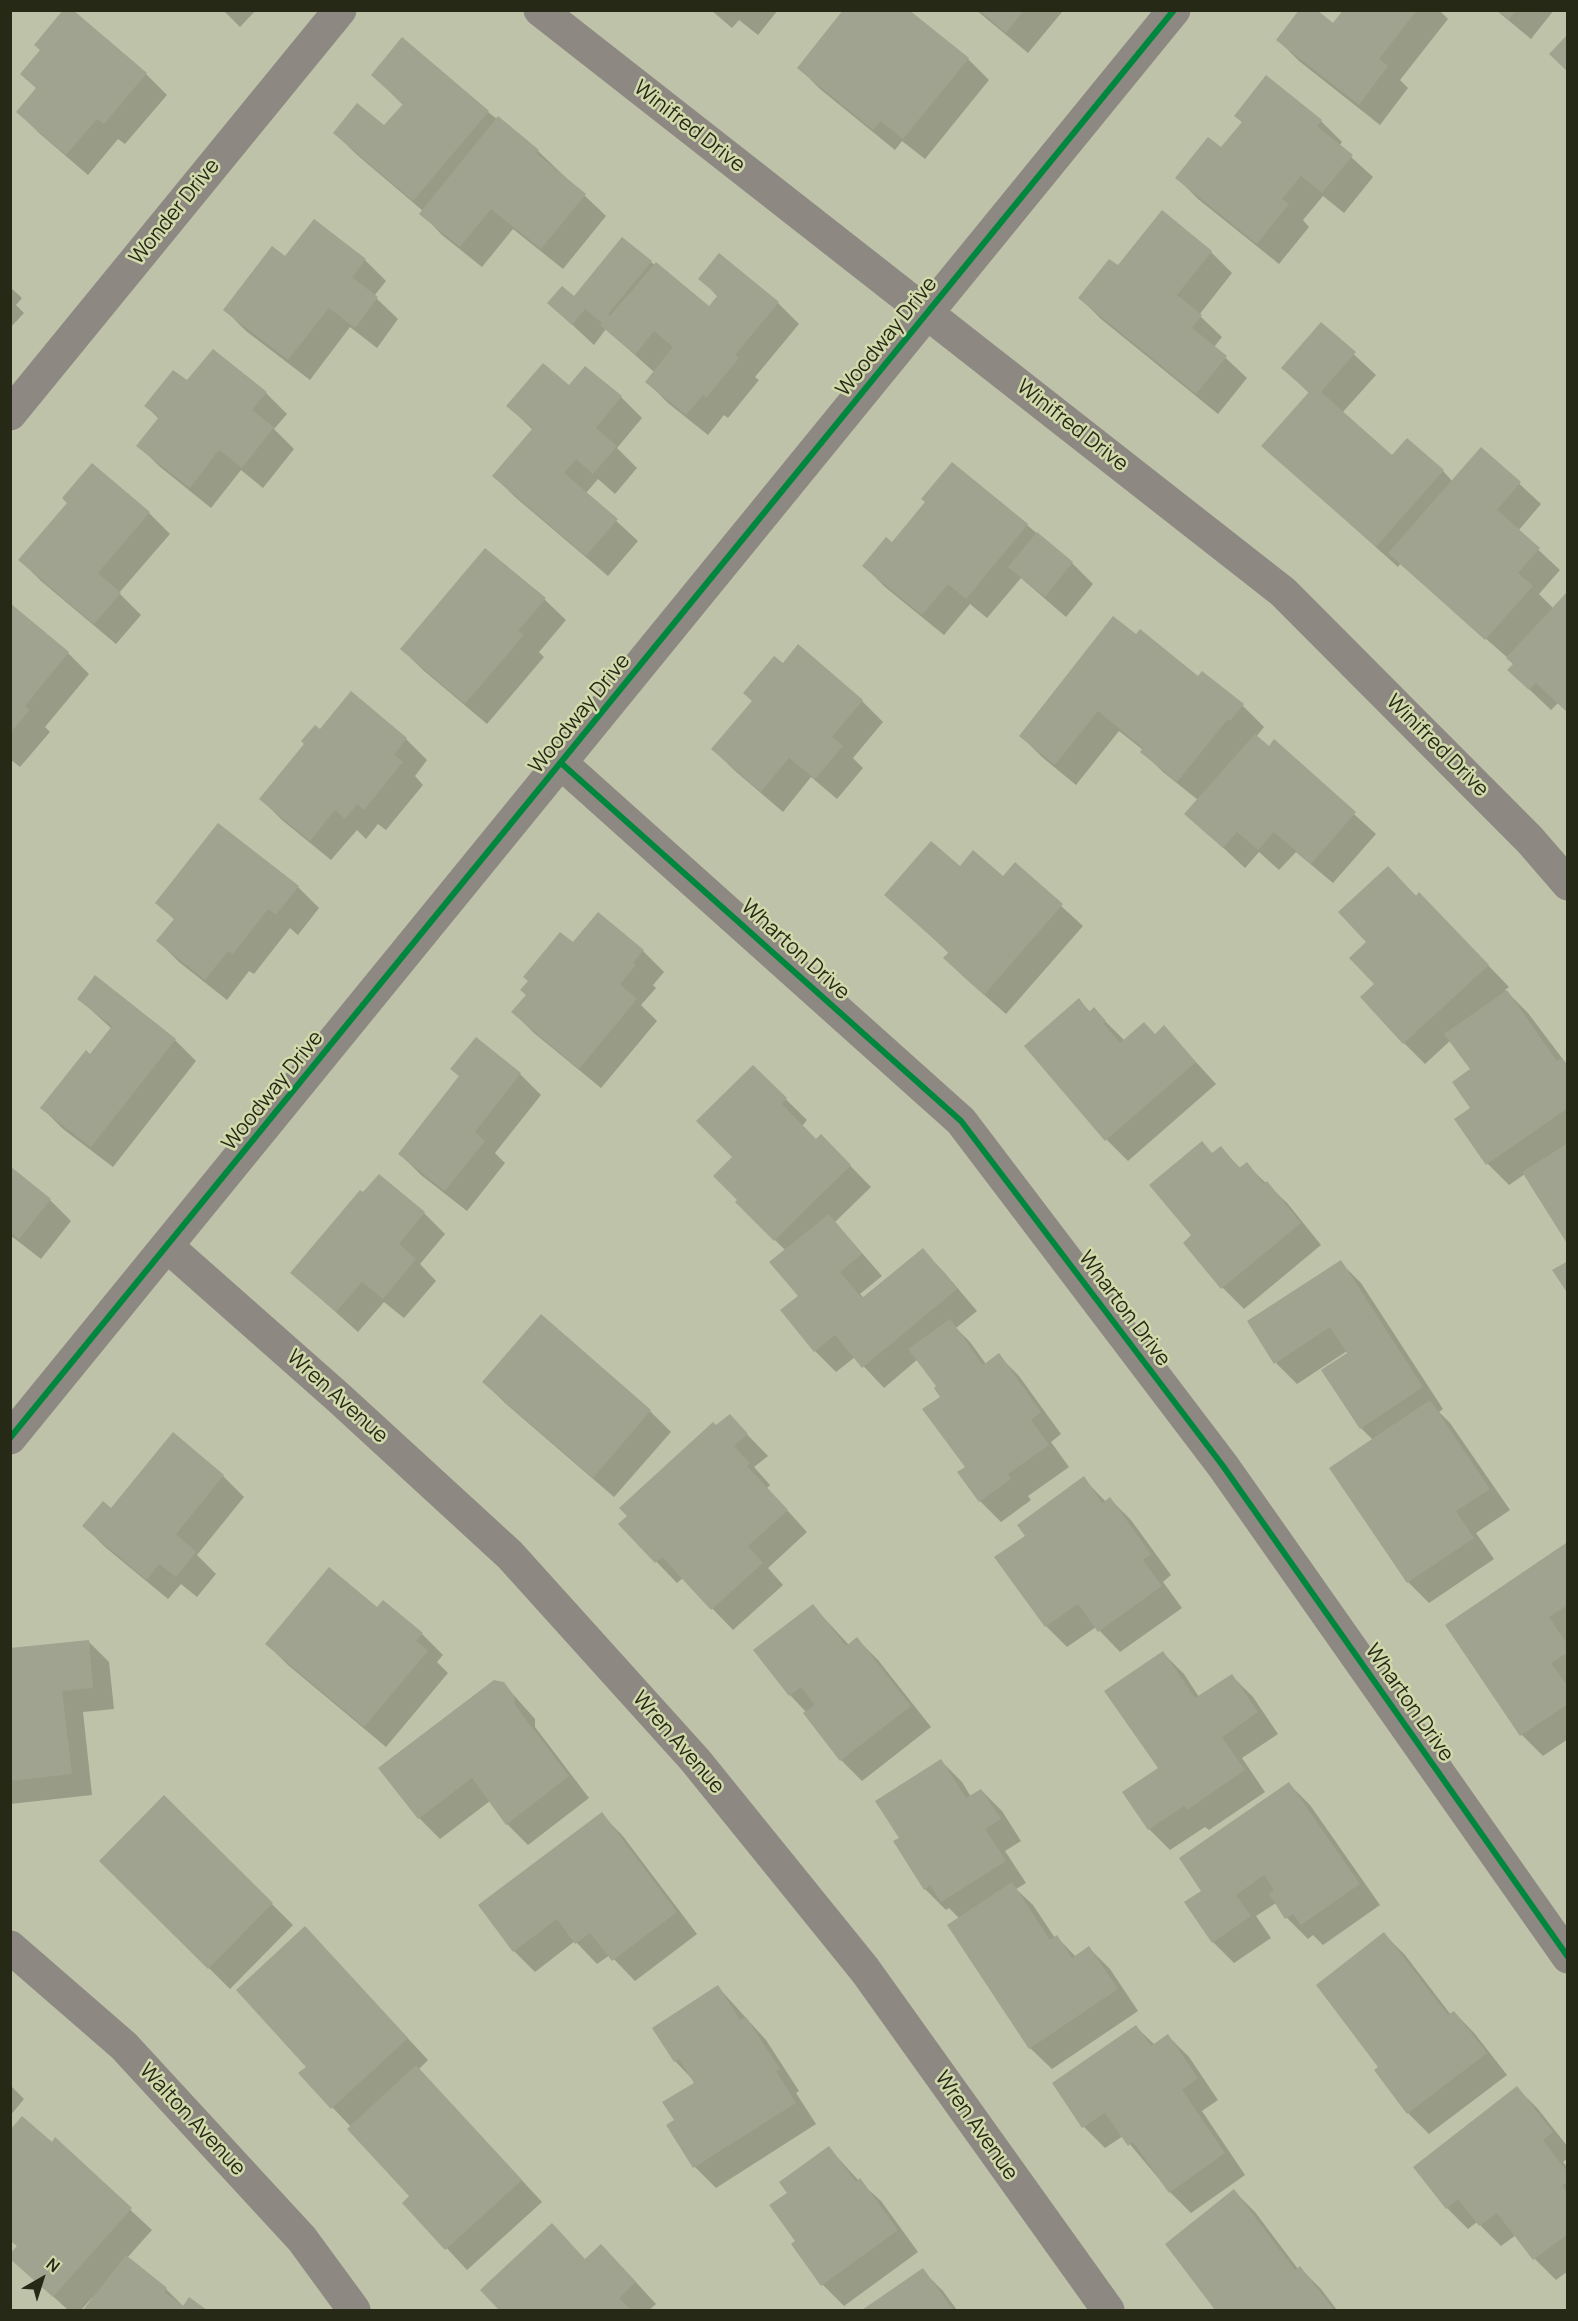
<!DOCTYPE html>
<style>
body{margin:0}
#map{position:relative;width:1578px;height:2321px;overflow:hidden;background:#bec2a8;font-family:Manrope,sans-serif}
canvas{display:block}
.frame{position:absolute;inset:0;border:12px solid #272917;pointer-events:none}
.north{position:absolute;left:12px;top:2249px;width:60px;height:60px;-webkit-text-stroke:4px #d2d9ab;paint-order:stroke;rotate:39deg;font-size:16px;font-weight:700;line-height:24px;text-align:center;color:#272917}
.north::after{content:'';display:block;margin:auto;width:21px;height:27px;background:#272917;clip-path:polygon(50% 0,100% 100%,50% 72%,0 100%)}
</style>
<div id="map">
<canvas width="1578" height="2321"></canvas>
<div class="frame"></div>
<div class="north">N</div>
</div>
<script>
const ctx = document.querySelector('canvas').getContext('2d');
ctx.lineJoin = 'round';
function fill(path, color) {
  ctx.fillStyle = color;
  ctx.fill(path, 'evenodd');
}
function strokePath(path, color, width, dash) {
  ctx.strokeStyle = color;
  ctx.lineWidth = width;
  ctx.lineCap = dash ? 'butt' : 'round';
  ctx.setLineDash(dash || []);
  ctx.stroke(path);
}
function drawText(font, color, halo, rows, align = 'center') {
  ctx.font = font + ' Manrope,sans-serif';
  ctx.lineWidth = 5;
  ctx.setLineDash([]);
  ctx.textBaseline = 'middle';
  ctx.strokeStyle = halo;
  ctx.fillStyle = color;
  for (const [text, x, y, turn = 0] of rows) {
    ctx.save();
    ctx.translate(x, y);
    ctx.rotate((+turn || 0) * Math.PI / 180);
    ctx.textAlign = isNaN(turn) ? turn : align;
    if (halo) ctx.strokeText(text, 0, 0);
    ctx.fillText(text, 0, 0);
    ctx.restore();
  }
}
fill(new Path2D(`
 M223,10H256L240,27Z
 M711,10H778L758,35L739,20L732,28Z
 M976,10H1061L1062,12L1028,53Z
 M1345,10H1439L1448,19L1400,80L1408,88L1380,125L1299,61L1278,40L1333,25Z
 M1496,10H1554L1531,39Z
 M968,59L989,80L925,159L902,141L895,150L820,89L799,68Z
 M146,74L167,95L125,144L118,139L88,175L39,133L18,112Z
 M373,75L488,112L538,151L606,216L563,269L513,229L482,267L442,235L421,213L423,211L356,154L335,133L385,127L403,105Z
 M1236,116L1321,121L1342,142L1339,146L1373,177L1344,213L1323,196L1303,220L1309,227L1279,264L1198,199L1177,178L1221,150L1243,123Z
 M1162,212L1211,252L1232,273L1199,315L1222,337L1214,347L1247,378L1218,414L1101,319L1080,298L1118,267Z
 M285,258L365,260L386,281L374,296L398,319L377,348L350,327L310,380L246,331L225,310Z
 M651,262L709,308L718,297L700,278L778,303L799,324L755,377L759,380L728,418L724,415L708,435L668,403L647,382L654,372L606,329L594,345L549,303L574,298Z
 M10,287L22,298L16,305L24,313L10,328Z
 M1321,324L1376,375L1342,413L1392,457L1443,471L1453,482L1482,449L1541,504L1518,531L1560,570L1539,594L1554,609L1558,703L1551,710L1509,670L1514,665L1508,658L1400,564L1398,567L1263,446L1310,394L1283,368Z
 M188,382L266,393L287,414L274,429L294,449L263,488L241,470L211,508L159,466L138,445L159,419L146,406Z
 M569,387L621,397L642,418L617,448L637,468L615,494L598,479L586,493L638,541L608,576L515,497L494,476L533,430L508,406Z
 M69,503L149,513L170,534L119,593L141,615L116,644L41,581L20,560Z
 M927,503L1027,525L1072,563L1093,584L1066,617L1021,578L987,618L970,604L944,635L885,587L864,566L893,544Z
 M544,599L566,620L539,652L544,657L487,724L423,670L402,649Z
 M10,605L68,653L89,674L45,727L50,732L20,767L10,759Z
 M1136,636L1198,678L1203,673L1243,706L1264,727L1256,737L1269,748L1274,742L1376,834L1333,883L1296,852L1279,870L1259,852L1245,868L1186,813L1198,800L1163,772L1142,751L1143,750L1119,731L1076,785L1042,757L1021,736Z
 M798,646L862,701L883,722L853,758L863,768L837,799L811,777L783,812L734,770L713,749Z
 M320,731L406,739L427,760L415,776L423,785L386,830L378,824L366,839L357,830L331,860L282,820L261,799Z
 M1015,864L1083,926L1006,1014L966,979L945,958L950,954L886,895L960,868L1003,878Z
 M1388,868L1417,897L1440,915L1509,987L1505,990L1528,1013L1568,1066V1242L1525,1174L1509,1185L1488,1164L1456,1120L1472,1108V1070L1451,1040L1425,1064L1404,1043L1376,984L1368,943Z
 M298,887L319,908L298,935L290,928L254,974L249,971L227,1000L179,962L158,941L175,920L157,903Z
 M573,944L643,951L664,972L653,985L656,988L641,1005L657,1021L601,1088L534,1033L513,1012Z
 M79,999L175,1040L196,1061L113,1167L63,1129L42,1108L90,1056L112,1029Z
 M1079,1000L1091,1013L1094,1010L1125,1041L1156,1035L1164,1027L1216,1084L1128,1161L1107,1140Z
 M753,1067L807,1120L802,1126L816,1141L821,1136L871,1187L835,1222L882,1276L860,1294L864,1298L922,1250L943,1271L977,1311L956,1328L970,1342L986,1364L998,1355L1019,1376L1061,1434L1051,1442L1069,1467L1028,1496L1031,1500L1001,1522L980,1501L959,1472L967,1467L942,1397L938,1386L918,1359L884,1388L855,1357L836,1372L815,1351L786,1251L737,1202L739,1200L734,1157Z
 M520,1074L541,1095L495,1153L505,1163L467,1211L421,1175L400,1154L460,1076Z
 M1202,1143L1213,1154L1221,1148L1241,1169L1246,1164L1288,1204L1321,1245L1244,1309L1223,1288L1185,1243L1193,1236Z
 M10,1168L50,1200L71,1221L41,1259L10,1235Z
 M424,1213L445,1234L420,1264L436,1281L404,1318L384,1302L358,1332L292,1273Z
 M1340,1262L1361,1283L1443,1409L1439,1412L1450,1423L1510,1510L1476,1533L1494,1559L1429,1603L1408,1582L1373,1440L1361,1428L1349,1354L1347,1351L1297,1384L1276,1363Z
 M541,1316L650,1411L671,1432L614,1497L505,1403L484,1382Z
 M729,1416L768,1456L754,1467L770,1485L767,1488L807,1532L768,1568L783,1585L733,1630L683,1578L677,1583L620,1524Z
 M173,1435L223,1476L244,1497L197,1555L216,1574L197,1597L181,1584L168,1599L105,1547L84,1526L112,1510Z
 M1083,1478L1106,1502L1110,1499L1131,1520L1171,1575L1163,1582L1182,1608L1120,1652L1096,1627L1067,1647L1046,1626Z
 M1566,1545L1568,1739L1543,1756L1522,1735L1447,1625Z
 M813,1606L849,1645L857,1639L878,1660L931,1727L862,1781L841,1760L807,1713L790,1695L755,1651Z
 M378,1609L422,1634L443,1655L437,1662L448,1673L386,1747L288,1665L267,1644Z
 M88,1641L109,1662L114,1709L83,1712L92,1795L10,1804V1649Z
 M1163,1653L1184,1674L1199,1697L1232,1676L1253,1697L1278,1734L1242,1758L1265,1792L1209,1830L1205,1827L1170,1850L1149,1829L1124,1793L1160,1769Z
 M503,1683L535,1719V1727L589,1798L528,1845L507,1824L490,1801L440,1839L419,1818Z
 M941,1761L962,1782L971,1797L981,1790L1002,1811L1021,1841L1005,1851L1026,1883L1016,1889L1033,1905L1055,1938L1057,1937L1076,1957L1089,1948L1110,1969L1138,2011L1052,2069L1030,2048L960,1919L949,1908L946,1910L925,1889L901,1838Z
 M1289,1784L1310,1805L1380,1905L1323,1945L1313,1935L1308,1939L1287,1918L1276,1903L1256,1916L1271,1938L1234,1963L1213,1942L1203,1891Z
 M164,1797L293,1925L230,1989L101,1861Z
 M601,1814L622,1835L697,1934L635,1981L610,1955L597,1964L575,1941L535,1972L514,1951Z
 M305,1928L428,2060L419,2069L542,2202L467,2270L405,2203L411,2197L351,2127L300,2073L308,2067Z
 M1384,1934L1405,1955L1451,2015L1454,2012L1475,2034L1507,2075L1429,2134L1408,2113L1380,2068Z
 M718,1987L766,2040L799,2091L796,2093L816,2124L716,2188L695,2167L668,2125L676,2120L696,2083L675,2061L654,2028Z
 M1136,2027L1155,2045L1168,2036L1189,2057L1218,2100L1202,2111L1245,2175L1191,2213L1170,2192L1123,2136L1105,2148L1084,2127L1054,2084Z
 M10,2085L24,2099L10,2116Z
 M1517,2088L1538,2109L1568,2147V2158L1563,2162L1568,2168V2271L1556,2280L1535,2259L1516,2235L1501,2246L1477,2222L1468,2229L1447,2208Z
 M55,2140L152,2230L127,2258L166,2289L184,2307L189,2299L204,2310H85L94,2300L92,2298L81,2310H68L10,2257L18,2247L10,2240Z
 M829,2148L859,2181L881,2201L918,2252L844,2306L823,2285L797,2241Z
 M1234,2191L1255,2212L1298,2269L1300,2268L1321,2289L1337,2310H1217L1167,2244Z
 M586,2261L622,2267L656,2304L649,2310H501L482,2290Z
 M922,2270L943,2291L957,2310H865Z`), '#0003');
fill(new Path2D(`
 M63,10H73L147,73L104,124L97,119L66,155L16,112L36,88L20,74L40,50L34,45Z
 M843,10H909L969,58L903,139L881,121L873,130L797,68Z
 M979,10H1024L1006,33Z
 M1299,10H1317L1333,23L1343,10H1417L1379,59L1388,66L1359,105L1276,40Z
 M1498,10H1516L1509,20Z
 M1568,34V72L1549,54Z
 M402,37L489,111L413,201L333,133L357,103L384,125L403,104L371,75Z
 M1266,75L1322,120L1317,126L1353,155L1322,193L1301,176L1282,199L1289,204L1257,244L1175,178L1208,137L1221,147L1242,122L1234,116Z
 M498,116L539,150L536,153L586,194L541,249L491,209L460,247L419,214Z
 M1162,210L1212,251L1177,295L1202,315L1192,328L1227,356L1196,394L1078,298L1109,259L1118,265Z
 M314,219L366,259L352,277L378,297L355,328L329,308L288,360L223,310L272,246L285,256Z
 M622,237L652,261L608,314L610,316L656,262L709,306L718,295L698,279L719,253L779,302L735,355L739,358L706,398L703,395L686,415L645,382L673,347L654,331L635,355L600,325L602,323L585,309L572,325L547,303L562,286L574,296Z
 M1321,322L1356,352L1321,392L1392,455L1407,438L1444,470L1376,547L1261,446L1309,392L1281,368Z
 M213,349L267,392L252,410L274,427L242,468L219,450L190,488L136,446L159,417L144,406L173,370L187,380Z
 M543,363L569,385L585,366L622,396L596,428L617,446L593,474L576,459L564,473L618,519L586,556L492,476L533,428L506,406Z
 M1481,447L1521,482L1497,510L1540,548L1518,573L1533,586L1485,640L1388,553Z
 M952,462L1028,524L966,599L948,584L922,615L862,566L886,537L892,542L925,502L921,499Z
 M92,463L150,512L98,573L121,593L94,624L18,560L67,503L62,498Z
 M1037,532L1073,562L1045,597L1008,567Z
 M485,548L546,598L518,631L524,635L465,704L400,649Z
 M1568,591V713L1536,683L1529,690L1507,670L1513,664L1506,658Z
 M10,603L69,652L25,706L30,710L10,733Z
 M1113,616L1136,634L1140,629L1198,676L1202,671L1244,704L1230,721L1228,719L1177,782L1140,752L1143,748L1098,711L1055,765L1019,736Z
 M798,644L863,700L832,737L843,746L815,779L789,758L761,792L711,749L752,701L743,693L774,656L783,663Z
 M351,691L407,738L394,755L403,762L364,810L357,804L345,819L335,810L310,841L259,799L304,744L301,741L315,725L320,729Z
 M1255,734L1269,746L1274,739L1356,812L1311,864L1274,832L1258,850L1237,832L1223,848L1184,814Z
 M218,823L299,886L276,915L268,909L233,954L228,951L205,980L156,941L174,919L155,903Z
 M931,841L960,866L973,850L1003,876L1015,862L1063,904L984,995L943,958L949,952L884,895Z
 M1388,866L1416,896L1419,892L1489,965L1403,1044L1360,997L1374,984L1349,958L1366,942L1338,912Z
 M598,912L644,950L633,963L636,965L620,984L637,999L579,1069L511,1012L526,995L520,990L528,981L523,977L560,932L573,942Z
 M95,975L176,1039L91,1147L40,1108L86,1050L90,1054L112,1026L77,999Z
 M1507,990L1557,1061L1562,1058L1568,1066V1108L1486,1165L1454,1119L1470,1108L1452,1082L1470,1069L1444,1034Z
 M1079,998L1089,1012L1094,1007L1106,1021L1103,1023L1120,1043L1144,1022L1155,1034L1164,1025L1196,1062L1105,1141L1024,1046Z
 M476,1037L521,1073L475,1132L485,1141L445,1191L398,1154L459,1076L450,1069Z
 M753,1065L787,1098L782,1104L816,1139L821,1134L851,1165L774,1241L735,1202L737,1200L713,1176L732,1157L696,1121Z
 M1202,1141L1212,1153L1221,1146L1239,1168L1247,1162L1264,1184L1267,1181L1301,1223L1221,1289L1183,1243L1191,1235L1149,1185Z
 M1568,1143V1245L1522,1172Z
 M10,1166L51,1199L19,1239L10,1232Z
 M379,1174L425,1212L399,1244L416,1259L383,1299L362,1282L336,1312L290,1273L360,1190L363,1192Z
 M829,1214L862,1254L840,1272L862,1298L923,1248L957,1289L862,1368L835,1335L814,1352L780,1310L798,1296L769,1262Z
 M1341,1260L1423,1387L1360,1429L1321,1370L1347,1353L1330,1327L1274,1364L1247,1321Z
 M1568,1261V1294L1552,1270Z
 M541,1314L651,1410L593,1478L482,1382Z
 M950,1319L983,1365L999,1353L1041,1412L1031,1420L1049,1445L1008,1474L1011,1479L979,1502L957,1472L965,1467L922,1409L940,1397L934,1388L936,1386L908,1349Z
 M1430,1400L1490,1489L1456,1511L1474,1538L1407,1583L1329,1468Z
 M730,1414L748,1434L734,1446L750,1463L747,1466L788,1510L748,1546L763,1563L711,1610L662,1557L655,1563L618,1524L627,1516L619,1508L713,1422L716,1425Z
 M173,1432L224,1475L176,1534L196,1552L176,1577L159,1564L147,1580L82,1526L103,1501L111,1508Z
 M1084,1476L1102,1503L1110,1497L1151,1554L1143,1560L1162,1586L1098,1632L1078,1604L1045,1627L994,1557L1025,1536L1017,1525Z
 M1566,1543L1568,1605L1549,1617L1568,1645V1652L1551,1663L1568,1687V1704L1520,1736L1445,1625Z
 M329,1567L377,1607L383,1600L423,1633L416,1641L428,1651L364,1727L265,1644Z
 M813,1604L846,1646L857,1637L911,1706L840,1761L803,1713L815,1705L801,1687L789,1696L753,1650Z
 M89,1640L93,1688L62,1691L72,1774L10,1781V1648Z
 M1163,1651L1195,1698L1232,1674L1258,1712L1222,1737L1245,1770L1187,1810L1184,1806L1148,1830L1122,1792L1158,1768L1104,1691Z
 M494,1680L504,1682L514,1696L515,1705L569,1776L506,1825L472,1778L418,1819L378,1768Z
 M941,1759L966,1798L981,1789L1001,1819L985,1829L1006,1861L941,1902L930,1885L924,1890L893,1841L899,1838L875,1801Z
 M1289,1782L1360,1884L1301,1925L1293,1914L1285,1919L1269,1894L1274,1890L1264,1875L1236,1895L1251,1916L1212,1943L1184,1902L1201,1891L1179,1858Z
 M164,1795L273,1903L208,1969L99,1861Z
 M602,1812L677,1912L612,1961L590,1933L575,1944L557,1919L513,1952L478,1905Z
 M1012,1882L1050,1940L1057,1935L1072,1958L1089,1946L1118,1989L1029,2049L947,1925Z
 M305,1926L408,2038L331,2109L298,2073L306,2067L236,1990Z
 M1384,1932L1448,2015L1454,2011L1487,2053L1407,2114L1374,2070L1378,2067L1316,1985Z
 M718,1985L740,2020L746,2017L780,2069L776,2071L796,2103L693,2168L666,2125L674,2120L662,2102L694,2083L679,2059L674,2062L652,2028Z
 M1136,2025L1151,2046L1168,2034L1198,2078L1182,2090L1225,2153L1169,2193L1133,2142L1128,2146L1105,2113L1082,2128L1052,2083Z
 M416,2065L522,2180L445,2250L402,2203L409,2196L347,2129Z
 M1517,2086L1553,2132L1543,2140L1568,2173V2181L1562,2186L1568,2193V2234L1533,2260L1497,2213L1479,2226L1458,2199L1446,2209L1413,2167Z
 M22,2116L52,2142L55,2137L132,2208L53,2297L10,2259V2254L17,2246L10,2240V2130Z
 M829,2146L856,2182L860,2178L898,2230L821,2286L791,2244L795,2241L769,2205L787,2193L779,2182Z
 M1234,2189L1295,2270L1300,2266L1334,2310H1215L1165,2244Z
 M552,2223L585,2259L601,2244L636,2282L619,2298L631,2310H499L480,2290Z
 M126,2255L167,2288L164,2292L183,2306L189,2297L207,2310H83Z
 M923,2268L953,2310H862Z`), '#a0a38f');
strokePath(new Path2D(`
 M540,10L1283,592L1530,840L1568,884
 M10,414L340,10
 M561,763L961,1121L1223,1466L1568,1957
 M167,1246L339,1398L510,1555L695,1760L865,1970L1108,2310`), '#8d8881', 33);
strokePath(new Path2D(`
 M10,1438L1174,10
 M10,1947L124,2046L302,2239L354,2310`), '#8d8881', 33);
strokePath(new Path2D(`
 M561,763L961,1121L1223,1466L1568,1957
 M10,1438L1174,10`), '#00873e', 6);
drawText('21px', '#272917', '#d2d9ab', [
 ["Winifred Drive",689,127,38],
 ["Wonder Drive",175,212,-51],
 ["Woodway Drive",887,337,-51],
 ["Winifred Drive",1072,426,38],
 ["Woodway Drive",580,714,-51],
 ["Winifred Drive",1437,746,45],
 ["Wharton Drive",795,950,42],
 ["Woodway Drive",273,1091,-51],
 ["Wharton Drive",1124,1309,53],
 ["Wren Avenue",337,1397,42],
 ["Wharton Drive",1409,1703,55],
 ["Wren Avenue",678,1743,49],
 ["Walton Avenue",192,2120,47],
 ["Wren Avenue",976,2126,55]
]);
</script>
